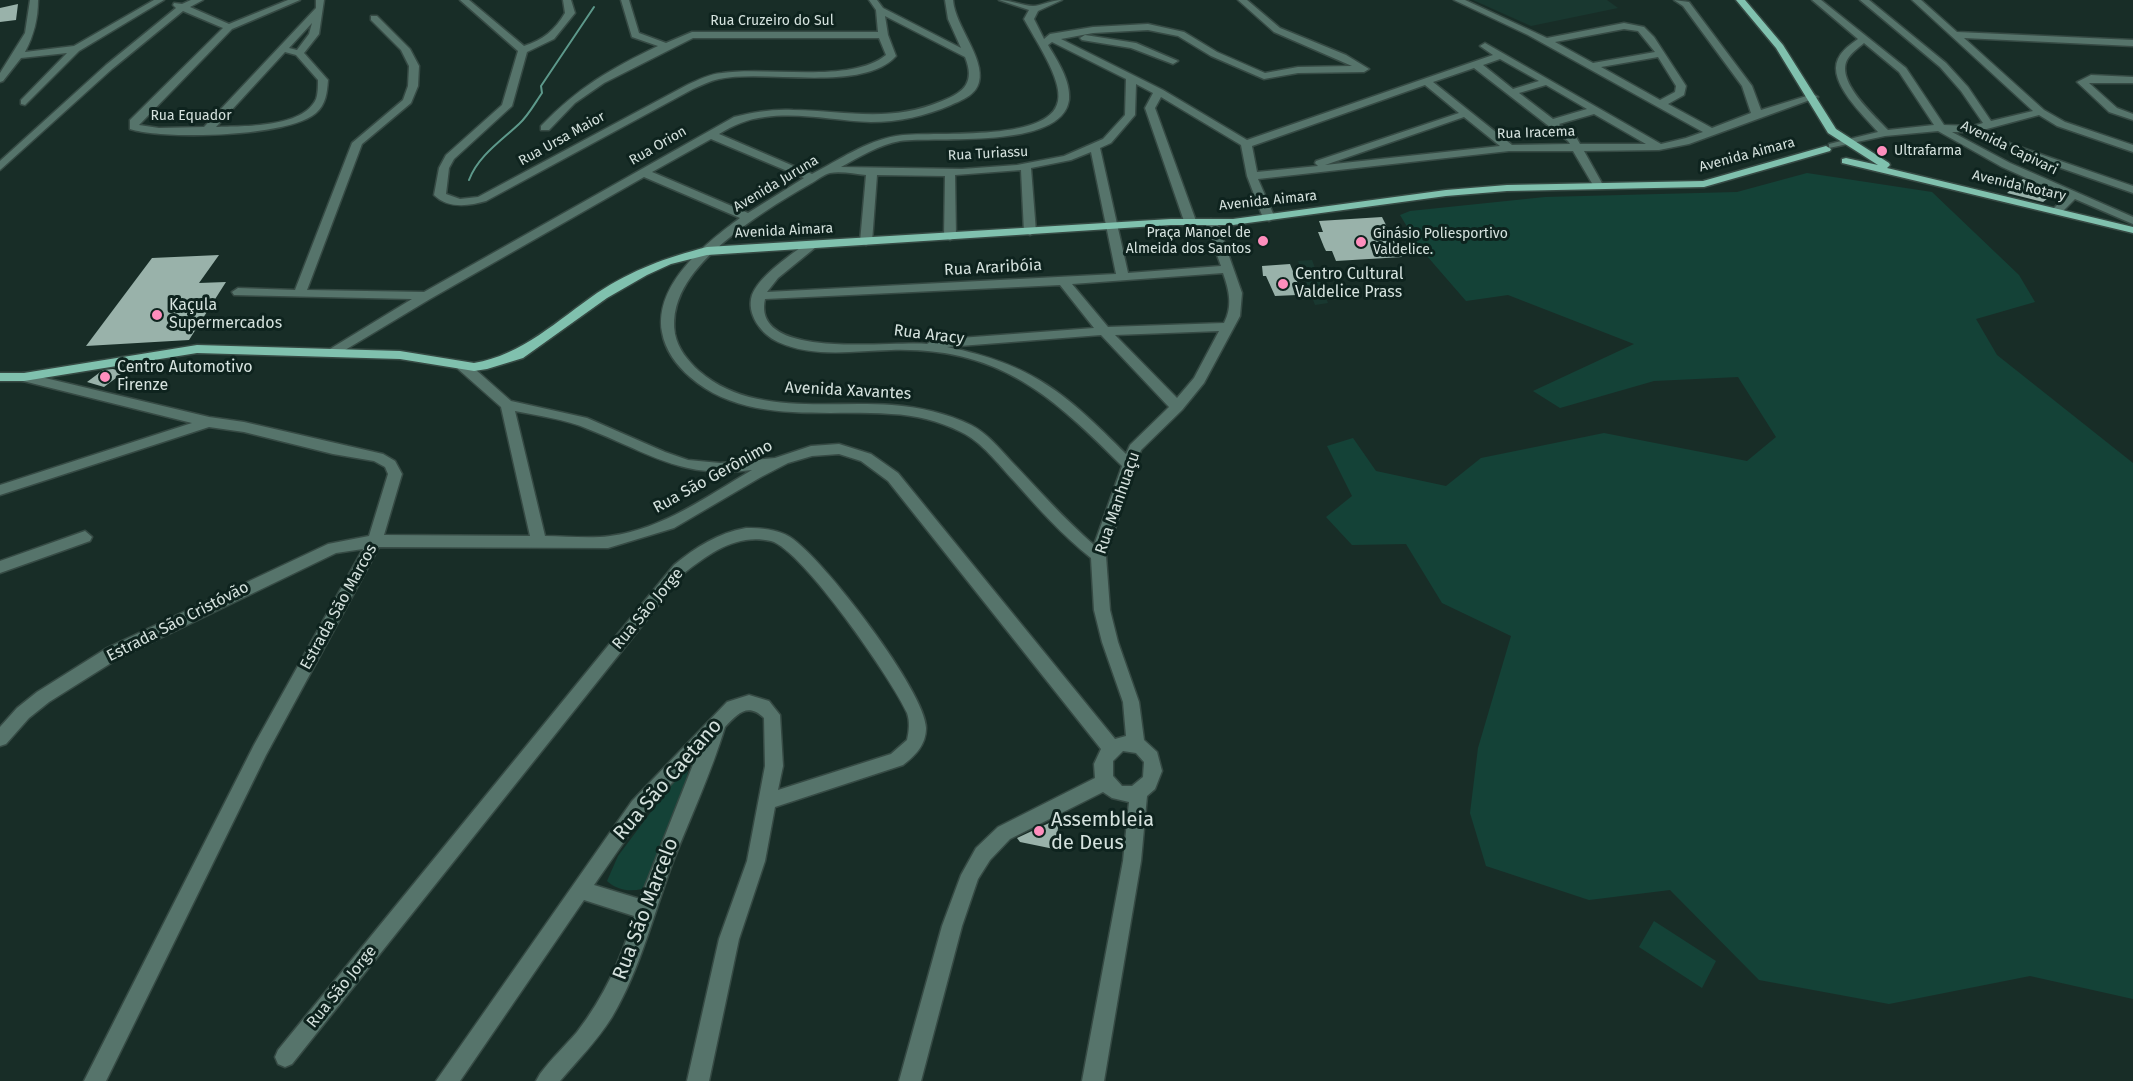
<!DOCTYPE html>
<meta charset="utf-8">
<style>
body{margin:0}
canvas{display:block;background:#182d27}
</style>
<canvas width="2133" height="1081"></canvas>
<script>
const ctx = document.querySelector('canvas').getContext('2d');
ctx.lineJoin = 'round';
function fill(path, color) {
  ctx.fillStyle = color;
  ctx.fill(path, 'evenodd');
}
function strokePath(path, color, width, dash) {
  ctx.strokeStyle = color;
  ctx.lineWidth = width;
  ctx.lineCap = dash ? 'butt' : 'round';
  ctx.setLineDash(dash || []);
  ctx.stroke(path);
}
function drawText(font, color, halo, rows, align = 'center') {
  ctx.font = font + ' "Fira Sans",sans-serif';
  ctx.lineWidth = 6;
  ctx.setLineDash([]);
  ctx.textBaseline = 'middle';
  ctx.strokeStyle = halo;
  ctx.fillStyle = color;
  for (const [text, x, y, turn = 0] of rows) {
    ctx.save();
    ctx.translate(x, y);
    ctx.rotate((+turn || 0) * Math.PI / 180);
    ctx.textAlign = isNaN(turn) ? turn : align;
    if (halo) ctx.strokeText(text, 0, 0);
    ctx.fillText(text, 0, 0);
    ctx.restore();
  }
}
fill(new Path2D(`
 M1473,0H1607L1618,8L1531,26Z
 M1312,260L1328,303L1315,305L1298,261Z`), '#193830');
fill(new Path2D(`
 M1807,173L1932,192L2019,275L2035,302L1976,319L1997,355L2133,463V999L2030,976L1889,1004L1759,980L1670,890L1589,900L1486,866L1470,813L1478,748L1511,636L1442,603L1406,544L1352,545L1326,517L1352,496L1327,446L1353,438L1376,471L1446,486L1481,458L1604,433L1747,461L1776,437L1738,377L1654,381L1560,408L1533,391L1634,344L1508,295L1466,301L1420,248L1400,215L1410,211L1545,197L1737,192Z
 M683,769L688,771C681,812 665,854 642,889C629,892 617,890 607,881L618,856Z
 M1654,921L1716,961L1702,988L1639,947Z`), '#144237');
strokePath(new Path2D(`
 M469,180C478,156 501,141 519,124C528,116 535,103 542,93L541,86L594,7`), '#5d998b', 2);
fill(new Path2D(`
 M18,4L16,20L0,22V8Z
 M2023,179L2055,193L2043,202L2007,193Z
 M1382,217L1402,257L1336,261L1332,251H1326L1324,247L1318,232H1323L1319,221Z
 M219,255L199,283L226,282L189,340L86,346L152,258Z
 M1290,264L1301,291H1296L1297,295L1275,296L1266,276H1263L1262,266Z
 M113,369L124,372L104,387L87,382L103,370Z
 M1060,818L1054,849L1020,842L1017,838Z`), '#99b2aa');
const minor = new Path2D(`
 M30,0H38C38,19 34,35 25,52L74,46L154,0H164L79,51L25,105L21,104V100L67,53L21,58L3,81L0,82V73L25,33Z
 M191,0H203L190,7L229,24L288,0H300L232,29L139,125L159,128L204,127L316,8V0H324L319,34L304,53L328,80C327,93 326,104 316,113C289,137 164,140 130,129V120L223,28L183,11L112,69L0,170V161L106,65L176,8L173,5L174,3L182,4ZM312,23L309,34L297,50L289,48ZM285,52L296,55L318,80C318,86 318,94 316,99C303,128 243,126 216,127Z
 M460,0H469L524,46C543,40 555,30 565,13L563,0H571L575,13L554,39L527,52L512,106L454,159L449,168L446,194L460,199L478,197L687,85C698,80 709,74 722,73C766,66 851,84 886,55L879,38H693L604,83L575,103L549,130H541V126C579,87 610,69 658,46L632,37L621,0H629L639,33L666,43L692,32H878L876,10L869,0H877L883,8L961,48L948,19L945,0H953C955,26 985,58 979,82C976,95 962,100 951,105C925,116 899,122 871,122C836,121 801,112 765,117C747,119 734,125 719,134L812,174C839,160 866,141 896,136C929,130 1050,144 1058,101C1063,80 1034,38 1024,19L1029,10L999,0C1011,0 1023,6 1033,6C1041,6 1051,0 1062,0L1038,11L1034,19L1044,39L1050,34L1093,27L1148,24L1184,32L1217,52L1265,73L1298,67L1352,66L1274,32L1238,0H1247L1280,28L1346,55L1369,69L1364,72L1298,73L1264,79L1211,56L1178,36L1148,30L1093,33L1061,39L1163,90L1247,140L1493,55L1480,46L1485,43L1661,144L1686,138L1703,132L1528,35L1454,0H1465L1547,38L1624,23L1644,27L1654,37L1686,86L1684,95L1668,104L1712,128L1751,113L1742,86L1683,6L1674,0L1689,2L1752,86L1761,110L1813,94L1818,97L1689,144L1659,150L1584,151L1603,185L1598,188L1593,185L1573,151H1509L1258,179L1275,218L1269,221L1263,218L1247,176L1241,145L1161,97L1155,108L1196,221L1190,224L1184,221L1145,108L1153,93L1136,84L1135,115L1111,143L1100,148L1128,273L1221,266L1205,222L1211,219L1217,222L1242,293L1240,316L1204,383L1182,410L1141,450L1106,556L1110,610L1118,642L1139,702L1144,740L1157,752L1162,771L1155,789L1147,796L1141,861L1104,1081H1082L1123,861L1129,802L1112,798L1103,792L1010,839L990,860L978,879L962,926L921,1081H899L942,926L961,875L976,848L998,827L1095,778L1094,764L1101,749L888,481L861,461L839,454L812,456L788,463L761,477L674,528L608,548L379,547L266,755L106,1081H84L254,745L363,549L336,553L119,658L49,702L29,718L6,744L0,746V727L17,708L37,692L107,648L328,544L369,536L388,474L385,467L374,461L333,454L244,432L209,427L0,495V485L192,423L19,380L17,377L19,374L24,373L209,417L244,422L383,454L395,461L402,474L384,535L530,536L501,407L458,369L456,366L458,363H468L511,401L587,418L665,452L688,460L720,463L775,458L811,446L839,444L871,454L898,473L1115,739L1126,736L1123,702L1102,642L1094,610L1091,558C1062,535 1038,508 1014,481C998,464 982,442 961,432C939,421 916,415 891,414C825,409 745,425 690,377C677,366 665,350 662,332C654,284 706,243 740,218L644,177L430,299L335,356L329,352L330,349L412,299L234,295L232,292L238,288L295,290L352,143L403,100L408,86L409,66L401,50L371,20V16H377L410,49L419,66L418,86L411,103L362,144L307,290L424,292L734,117C754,112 773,109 793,110C847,111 890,123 942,101C965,92 975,82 965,57L885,16L888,35L896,56C863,93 766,69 719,79C710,81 702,85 693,89L486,201C469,206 448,209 434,195L439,168L446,155L502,105L518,51ZM1624,29L1638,31L1655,52L1593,63L1555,42ZM1052,42L1126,79L1125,115L1103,139L1064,156L1017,165L962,169L841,167C859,157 879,145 900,141C936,136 1062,150 1069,100C1071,81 1057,60 1048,45ZM1658,57L1676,86L1675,92L1660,100L1601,67ZM1500,59L1539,81L1513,89L1483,65ZM1474,68L1568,141L1570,144L1512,145L1433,82ZM1425,85L1459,113L1316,161L1315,163L1318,166L1257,172L1252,146ZM1546,85L1587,109L1553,119L1519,93ZM1594,114L1646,144H1580L1576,137L1559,124ZM1464,117L1500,146L1325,165ZM711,139L804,178L748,213L652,172ZM1091,152L1116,274L767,292L778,278L816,247V243L812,242C804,244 796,251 789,256C776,266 758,280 752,295C746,314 761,334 778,342C812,358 855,351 891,350C999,347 1051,395 1122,466L1094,545C1064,519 1038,489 1011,461C999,448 987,433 971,425C946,413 919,407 892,405C828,400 752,417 699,371C688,361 678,349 675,334C669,296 697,265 724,242C750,220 780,201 810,184C816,181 824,174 830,173C841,171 855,174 866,175L860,242L866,245L872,242L877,175L945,176L944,237L950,240L956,237L955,175L1021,170L1024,232L1030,235L1036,232L1031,168L1071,160ZM1223,273C1229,290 1233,306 1224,323L1108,327L1072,284ZM1060,285L1094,328L933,340L927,344C893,340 751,362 765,299ZM1219,331L1194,378L1177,398L1115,335ZM1101,335L1169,407L1130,445L1126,454C1066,394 1033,364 947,347ZM515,411C539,416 565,419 588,429C650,453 680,479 752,470C707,496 663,529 610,536C589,539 566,536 545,536ZM1123,751L1136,753L1144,762L1143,777L1132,786H1122L1113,776V761Z
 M1812,0H1821L1906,68L1944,125L1973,126L1983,123L1961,91L1940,67L1860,0H1869L1946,63L1968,87L1991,121L2033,111L1912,0H1921L1957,32L2133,40V46L1964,38L2044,110L2065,122L2133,145V152L2057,126L2039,115L1983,130L2014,145L2133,186V193L2006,149L1971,132H1952L2010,163L2133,217V224L2075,199L2061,213H2053V209L2066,196L2002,167L1938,131L1885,136L1829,148V144L1878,132C1864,116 1827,82 1838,59C1842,50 1851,44 1858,39ZM1864,43L1899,72L1934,125L1888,130C1874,115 1836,82 1847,60C1851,53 1858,48 1864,43Z
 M1085,35L1136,43L1178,61L1173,64L1131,48L1082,40L1080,38Z
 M2091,75L2133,77V83H2089L2117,108L2133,114V120L2109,112L2077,82Z
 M746,528C761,528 777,529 790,537C823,558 926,692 926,728C926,745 915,756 903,765L775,807L765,861L739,939L709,1081H687L719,939L747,861L765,766L764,718C748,702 737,714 725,727C712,771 691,816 674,859C654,912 641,968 612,1017C597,1041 578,1060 560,1081H536L540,1074C551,1059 565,1046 577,1032C604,997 622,958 634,916L584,900L460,1081H436L632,801L727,702L749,695L769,701L780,715L783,766L778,790L891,754L907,740C909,732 910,721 907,713C893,681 802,549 771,541C737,533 710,553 684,573L292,1064L285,1067L278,1064L275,1057L278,1050L674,565C696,547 718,533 746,528ZM696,757L640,899L594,885L644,813Z
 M85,531L92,537L90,541L0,573V561Z`);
const major = new Path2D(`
 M1736,0H1745L1783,45L1836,129L1889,163L1890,165L1887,168L2133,227V233L1842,163V159L1846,158L1878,165L1828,133L1776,48Z
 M1826,146L1831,149L1830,151L1704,187L1507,191L1446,196L1233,225H1171L707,255L671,264L647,275L607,298L523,358L487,369L474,371L400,359L197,353L24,381H0V373H24L197,345L400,351L474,363C522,355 558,320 597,293C634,269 665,258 707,247L1171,219H1233L1446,190L1507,185L1703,181Z`);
strokePath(minor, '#364a44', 3);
strokePath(major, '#364a44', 3);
fill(minor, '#56746b');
fill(major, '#80c1ae');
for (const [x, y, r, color] of [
 [1882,151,6,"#fe8ebd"],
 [1263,241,6,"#fe8ebd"],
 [1361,242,6,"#fe8ebd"],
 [1283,284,6,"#fe8ebd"],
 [157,315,6,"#fe8ebd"],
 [105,377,6,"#fe8ebd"],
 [1039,831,6,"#fe8ebd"]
]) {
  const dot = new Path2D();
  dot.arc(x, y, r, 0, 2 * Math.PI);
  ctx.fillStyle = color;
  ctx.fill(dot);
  strokePath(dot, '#0e231e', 2);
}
drawText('14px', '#d5e2de', '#0e231e', [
 ["Rua Cruzeiro do Sul",772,21],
 ["Rua Equador",191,116],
 ["Rua Iracema",1536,133,-2],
 ["Rua Ursa Maior",562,139,-29],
 ["Rua Orion",658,146,-30],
 ["Avenida Capivari",2009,148,26],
 ["Rua Turiassu",988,154,-3],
 ["Avenida Aimara",1747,155,-15],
 ["Avenida Juruna",776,184,-31],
 ["Avenida Rotary",2019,186,13],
 ["Avenida Aimara",1268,201,-6],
 ["Avenida Aimara",784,231,-3]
]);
drawText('14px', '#d5e2de', '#0e231e', [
 ["Ultrafarma",1894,151],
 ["Praça Manoel de",1251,233,"right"],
 ["Almeida dos Santos",1251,249,"right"],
 ["Ginásio Poliesportivo",1373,234],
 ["Valdelice.",1373,250]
], 'left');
drawText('16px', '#d5e2de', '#0e231e', [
 ["Rua Araribóia",993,268,-3],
 ["Rua Aracy",929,335,7],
 ["Avenida Xavantes",848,391,3],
 ["Rua São Gerônimo",713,477,-29],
 ["Rua Manhuaçu",1118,503,-71],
 ["Estrada São Marcos",339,607,-61],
 ["Rua São Jorge",648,609,-50],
 ["Estrada São Cristóvão",178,622,-27],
 ["Rua São Jorge",342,987,-51]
]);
drawText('16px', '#d5e2de', '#0e231e', [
 ["Centro Cultural",1295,275],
 ["Valdelice Prass",1295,293],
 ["Kaçula",169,306],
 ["Supermercados",169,324],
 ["Centro Automotivo",117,368],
 ["Firenze",117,386]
], 'left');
drawText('20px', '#d5e2de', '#0e231e', [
 ["Rua São Caetano",668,780,-49],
 ["Rua São Marcelo",646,909,-69]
]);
drawText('20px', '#d5e2de', '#0e231e', [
 ["Assembleia",1051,820],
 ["de Deus",1051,843]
], 'left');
</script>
